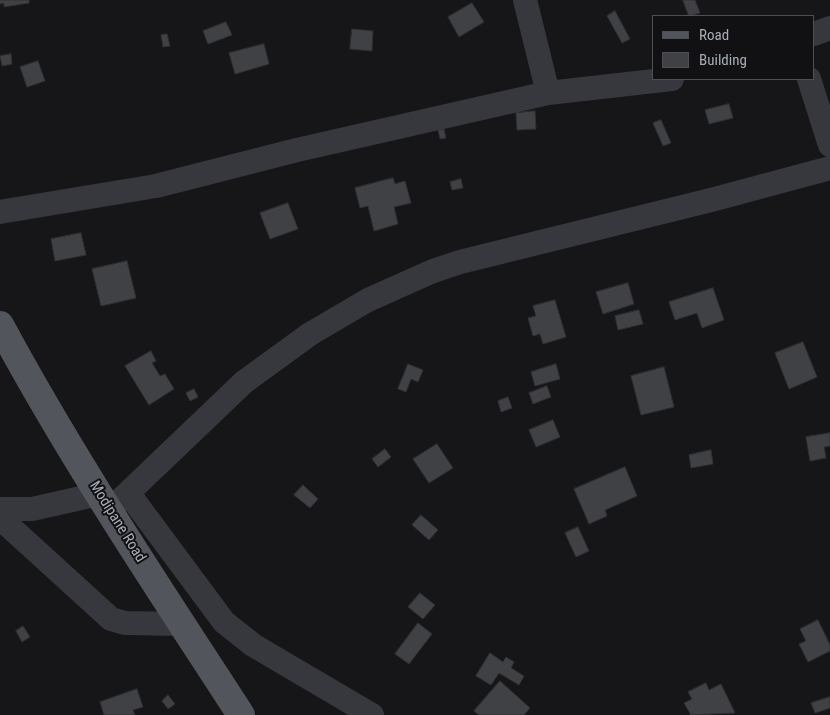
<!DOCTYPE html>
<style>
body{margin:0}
#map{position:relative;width:830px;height:715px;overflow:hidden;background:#161618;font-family:"Roboto Condensed",sans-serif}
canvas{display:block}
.legend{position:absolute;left:652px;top:15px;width:162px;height:65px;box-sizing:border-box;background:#111113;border:1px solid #4d4f55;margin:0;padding:6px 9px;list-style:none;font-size:15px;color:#a8adb8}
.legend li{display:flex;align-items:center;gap:10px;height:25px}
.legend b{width:25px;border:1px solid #4d4f55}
</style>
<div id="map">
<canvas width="830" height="715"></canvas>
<ul class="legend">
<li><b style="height:6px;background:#53555c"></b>Road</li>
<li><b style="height:14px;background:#404145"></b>Building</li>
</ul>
</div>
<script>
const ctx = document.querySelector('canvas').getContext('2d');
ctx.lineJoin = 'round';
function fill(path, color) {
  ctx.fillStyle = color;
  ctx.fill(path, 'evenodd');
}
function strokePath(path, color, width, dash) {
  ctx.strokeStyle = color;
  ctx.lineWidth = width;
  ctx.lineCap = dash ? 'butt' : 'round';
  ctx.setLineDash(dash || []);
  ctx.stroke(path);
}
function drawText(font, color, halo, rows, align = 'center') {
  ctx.font = font + ' "Roboto Condensed",sans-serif';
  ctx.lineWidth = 4;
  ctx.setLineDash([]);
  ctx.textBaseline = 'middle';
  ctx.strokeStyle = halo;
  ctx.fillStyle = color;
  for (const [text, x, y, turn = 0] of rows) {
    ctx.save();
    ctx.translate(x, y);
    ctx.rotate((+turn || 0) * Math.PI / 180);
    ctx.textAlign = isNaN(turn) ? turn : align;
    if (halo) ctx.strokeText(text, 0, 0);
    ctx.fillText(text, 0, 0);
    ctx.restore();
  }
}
const building = new Path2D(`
 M0,0H29V3L4,7V3L0,4Z
 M683,0H695L700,13L689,16Z
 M472,3L484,22L459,37L448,17Z
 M615,11L630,39L622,43L607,16Z
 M226,22L232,35L208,44L203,31Z
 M352,29L373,31L372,51L350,49Z
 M167,34L170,46L163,47L161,35Z
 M264,44L269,64L235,74L229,53Z
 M11,54L12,64L2,66L0,56Z
 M38,61L45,81L27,87L20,67Z
 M729,104L733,118L709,124L705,110Z
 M535,111L536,129L517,130L516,113Z
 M661,120L671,143L663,146L653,123Z
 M444,129L446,138L440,139L438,130Z
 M393,178L395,184L405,181L411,203L394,207L398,224L374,231L368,206L360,208L355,188Z
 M461,179L463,188L452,190L450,182Z
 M288,203L298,229L270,239L260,213Z
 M81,233L86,255L55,261L51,239Z
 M127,261L136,298L101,306L92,269Z
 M628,283L634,304L603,314L596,292Z
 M713,288L724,320L702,328L697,313L675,320L669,302Z
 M555,300L566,337L543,344L540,334L533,336L528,318L536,316L533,306Z
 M639,310L643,324L618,330L615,316Z
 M803,342L817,377L789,389L775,353Z
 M151,351L156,361L152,363L160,376L165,374L174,389L149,405L125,366Z
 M408,364L423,370L418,382L411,379L406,392L398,389Z
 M556,364L560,379L535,386L531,372Z
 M664,367L674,407L641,415L631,376Z
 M547,386L551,397L533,404L529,393Z
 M194,389L198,397L190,401L186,393Z
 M508,397L512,408L501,412L498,401Z
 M553,420L560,437L536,447L529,430Z
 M830,433V446L824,447L826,458L810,461L806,437Z
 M437,444L453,468L429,483L413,459Z
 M385,449L391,457L378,467L372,459Z
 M711,450L713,464L691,468L689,455Z
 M625,467L637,496L605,510L607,516L589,524L574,489Z
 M303,485L318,499L310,508L294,495Z
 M421,515L438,530L429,540L412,525Z
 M578,527L589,551L576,557L565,533Z
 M420,593L435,605L423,619L408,607Z
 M818,620L830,645V651L808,662L799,644L806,641L800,629Z
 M418,623L432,634L409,664L395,654Z
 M23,626L30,637L22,642L16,631Z
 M490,653L503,662L506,657L514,662L511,668L524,676L519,685L499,673L491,685L476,676Z
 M500,681L530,708L524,715H479L474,711Z
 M706,683L709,690L721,684L735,713L691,715L684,703L692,699L688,692Z
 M137,689L143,707L133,710L135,715H104L100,702Z
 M168,695L175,704L168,709L162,701Z
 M830,697V708L815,713L811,703Z`);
fill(building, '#404145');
strokePath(building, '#303034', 1);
strokePath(new Path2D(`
 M525,0L548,93
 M814,34L830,28
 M809,79L830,145
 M0,212L156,186L297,150L548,93L672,79
 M129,494L224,622L253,645L372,715
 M0,509H32L99,494
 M110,510L244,382L310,334L368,300L433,271L460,262L711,200L830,168
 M0,518L111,619L125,623L182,624`), '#37383d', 24);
strokePath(new Path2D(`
 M0,325C72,459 158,587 241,715`), '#53555c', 28);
drawText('15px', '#a8adb8', '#111113', [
 ["Modipane Road",117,522,58]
]);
</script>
